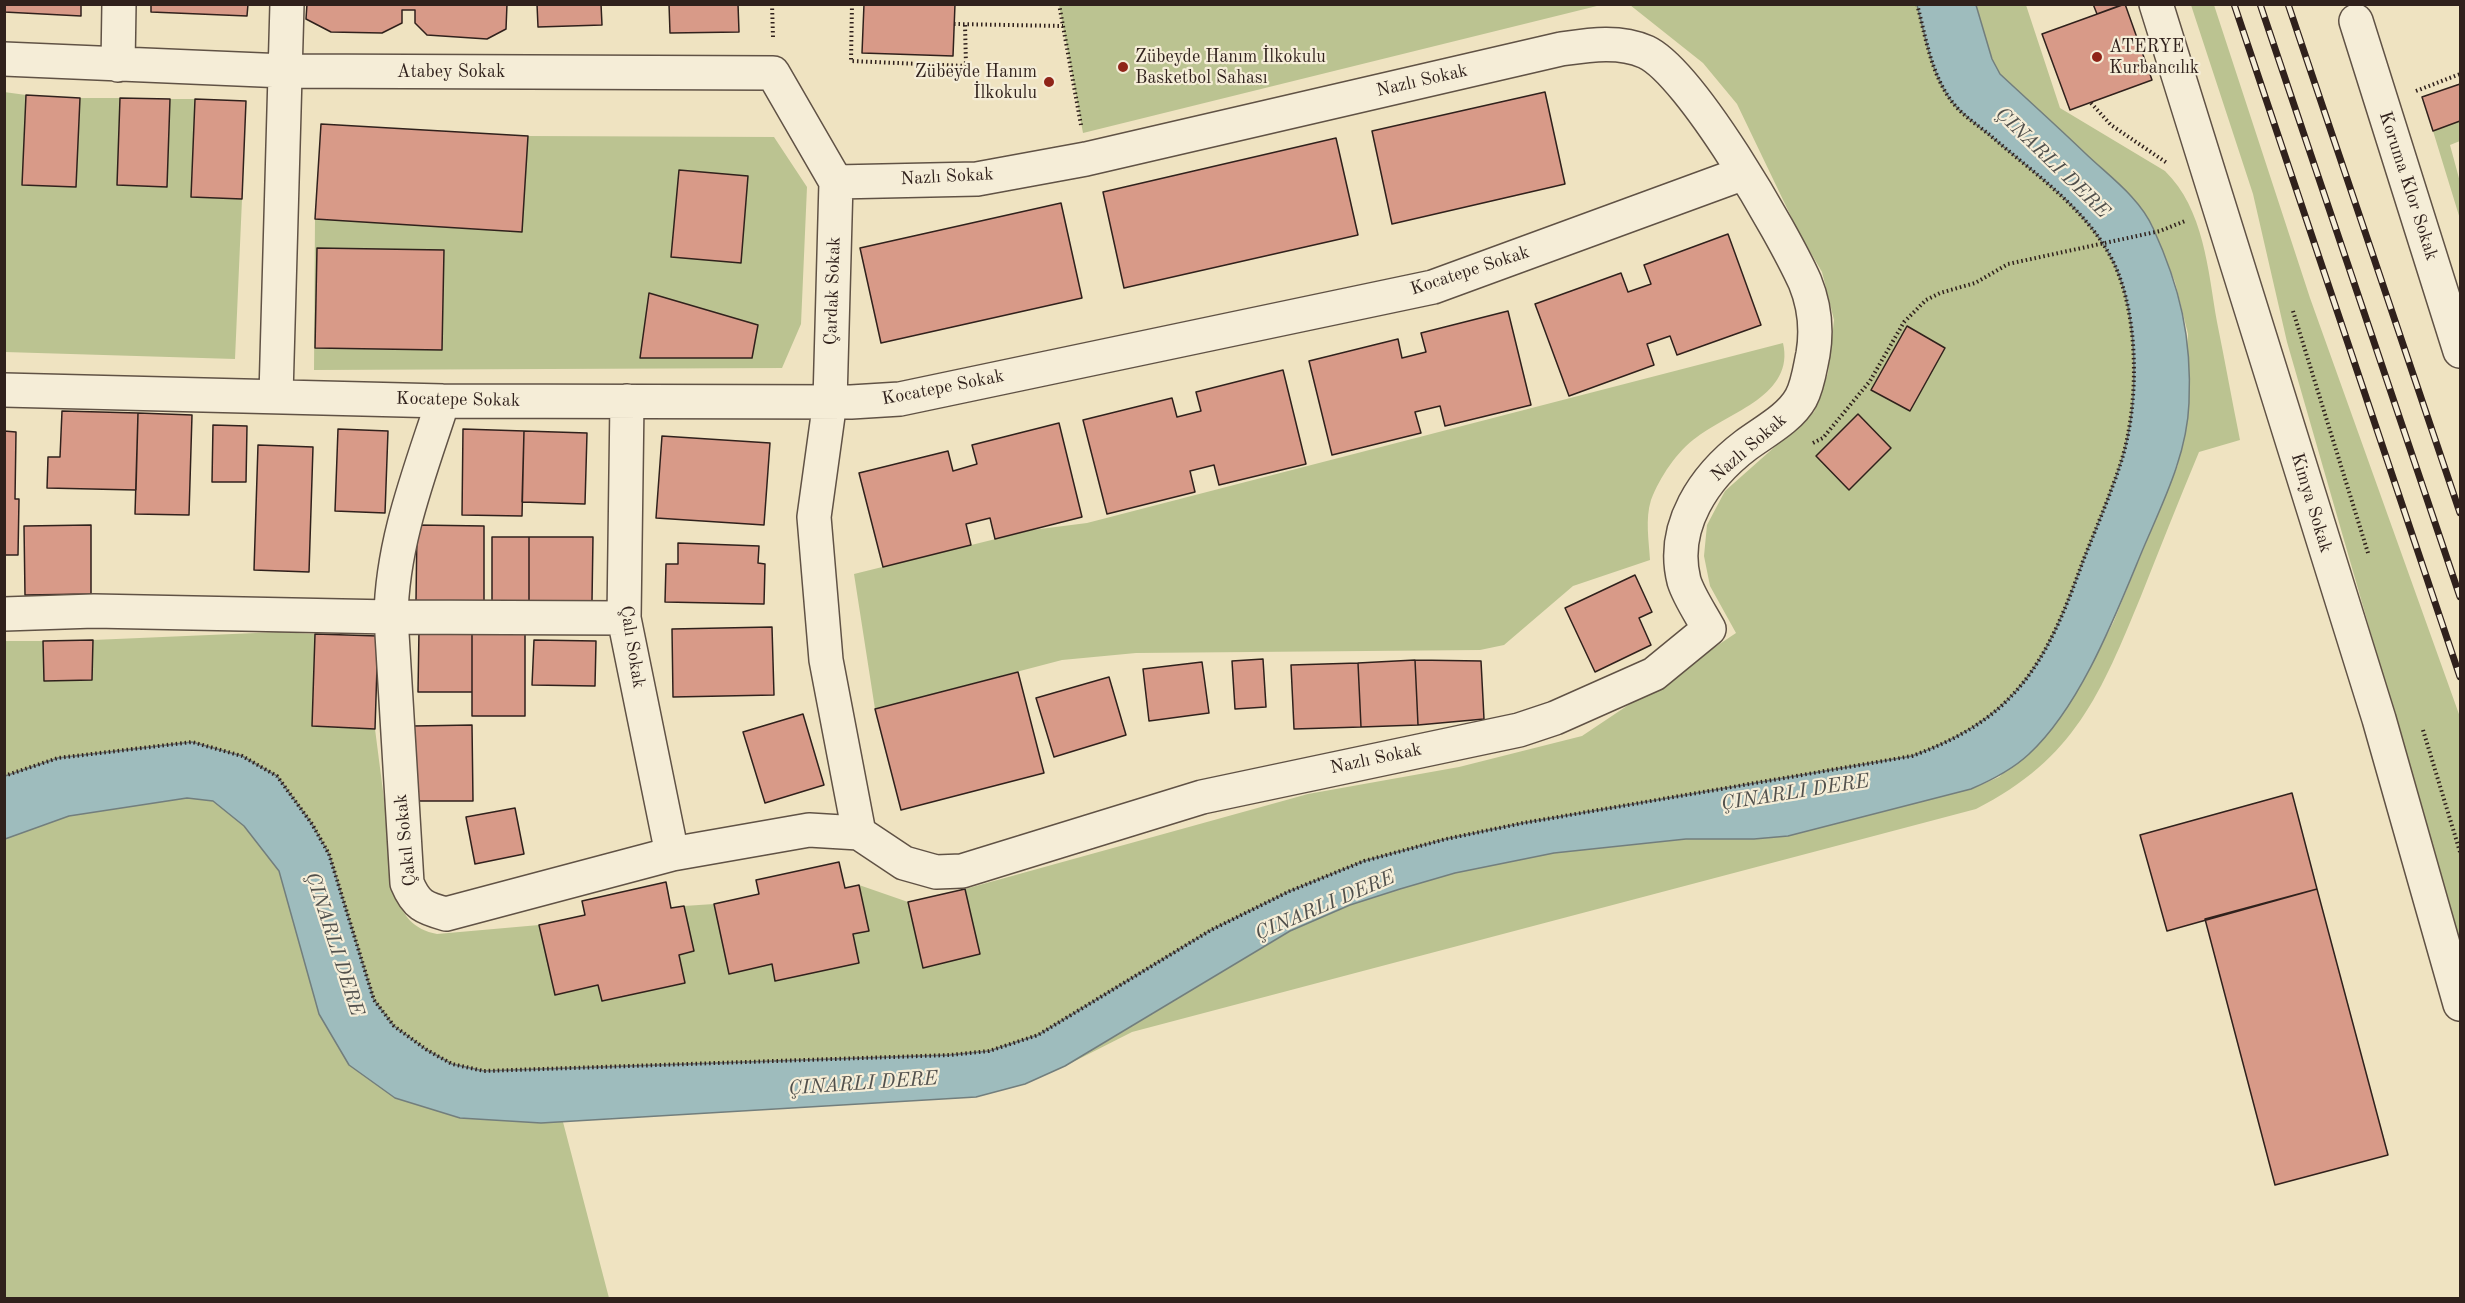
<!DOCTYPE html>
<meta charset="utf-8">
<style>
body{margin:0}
#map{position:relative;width:2465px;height:1303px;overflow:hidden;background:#efe3c1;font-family:"Old Standard TT",serif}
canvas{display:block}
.frame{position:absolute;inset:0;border:6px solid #30211c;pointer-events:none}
</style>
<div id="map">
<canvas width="2465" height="1303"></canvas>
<div class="frame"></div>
</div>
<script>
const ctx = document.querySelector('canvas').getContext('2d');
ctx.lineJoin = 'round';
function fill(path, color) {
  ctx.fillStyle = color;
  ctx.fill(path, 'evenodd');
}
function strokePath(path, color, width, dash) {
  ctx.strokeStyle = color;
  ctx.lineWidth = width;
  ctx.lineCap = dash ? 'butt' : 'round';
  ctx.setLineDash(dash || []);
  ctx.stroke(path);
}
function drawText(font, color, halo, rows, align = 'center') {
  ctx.font = font + ' "Old Standard TT",serif';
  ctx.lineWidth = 4.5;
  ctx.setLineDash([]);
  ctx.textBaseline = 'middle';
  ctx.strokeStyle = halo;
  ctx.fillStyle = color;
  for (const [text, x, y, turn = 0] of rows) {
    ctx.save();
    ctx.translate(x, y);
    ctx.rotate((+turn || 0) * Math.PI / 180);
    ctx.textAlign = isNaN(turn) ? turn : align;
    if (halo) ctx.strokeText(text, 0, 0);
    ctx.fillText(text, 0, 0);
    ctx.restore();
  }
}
fill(new Path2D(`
 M1059,5V4L1601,5L1083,133Z
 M1630,5H1941L2013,128L2147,293L2121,529L1988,746L1344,893L1039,1059L565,1098L563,1122L609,1298H5L4,641H43L44,681L92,680L93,640L279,632L315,634L312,726L375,729L396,892C401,915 414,930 437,934L539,925L555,995L598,985L602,1001L685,983L679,955L694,951L684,906L714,904L729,974L772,964L775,980L859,963L853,934L868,930L859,885L908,902L980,954L965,889L1308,794L1459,767L1582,736L1736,633L1710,586L1704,556L1707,525L1725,491L1814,412L1828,373L1834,320L1822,272L1798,231L1737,104L1703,63Z
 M1976,5H2026L2060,108L2165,171C2204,209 2208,270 2217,322C2225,361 2232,401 2240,440L2199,452C2179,500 2160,548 2141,596C2101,693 2075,759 1976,809L1132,1032L1065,1066L1290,931L1350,905L1400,889L1455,873L1554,853L1686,839H1754L1788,836L1971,789L1999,777L2055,722L2082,683L2113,623L2178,465L2188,334L2175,282L2152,225L2136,202L2000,74L1992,59Z
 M2191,5H2214L2310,298L2460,717V943L2287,342L2253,194Z
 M4,92L26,95L22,185L76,187L80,98H120L117,185L167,187L170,99H195L191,197L242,199L235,359L5,352Z
 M2460,121V141L2450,145L2460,182V219L2433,131Z
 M528,136L774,137L807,187L801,324L782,368L314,370L315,219L521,232Z
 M1783,343C1795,395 1730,412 1697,437C1677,451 1660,477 1651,500C1645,519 1649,541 1650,560L1573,586L1504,645L1480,650L1136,653L1062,660L875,709L854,574L1032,530L1087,523Z`), '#bbc391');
const water = new Path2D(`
 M1917,5H1976L1992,59L2000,74C2029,101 2058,127 2086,154C2109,176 2140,198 2153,228C2180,287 2192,338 2189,403C2187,455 2163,502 2143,549C2116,614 2081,706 2029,754C2012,770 1992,780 1971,789L1788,836L1754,839H1686L1554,853L1455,873L1400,889L1350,905L1290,931L1065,1066L1025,1084L976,1097L541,1123L460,1118L395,1098L349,1065L319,1014L279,871L244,826L213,801L187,798L69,816L5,839V776L58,758L192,742L242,756L277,776L312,824L329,854L374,1000L394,1026L427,1050L452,1064L484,1071L950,1055L989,1051L1038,1035L1211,930L1290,891L1364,861L1446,839L1523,823L1912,756C1951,742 1988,723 2016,691C2048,656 2067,605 2083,561C2096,528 2110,496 2121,462C2140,403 2140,306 2108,252C2081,204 2029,169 1987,133C1976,124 1962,114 1953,103C1931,75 1926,38 1917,5Z`);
fill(water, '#9ebcbd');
strokePath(water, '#727e7d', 1.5);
const building = new Path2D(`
 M4,4H81V16L4,12Z
 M151,4H248L247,16L151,12Z
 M307,4H507L506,29L487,39L427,35L415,23V10H402V23L382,33L331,32L306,19Z
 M537,4H601L602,25L538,27Z
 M669,4H738L739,32L670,33Z
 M864,4H955L953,56L862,53Z
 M2093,4H2124L2097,14Z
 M2125,4L2152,80L2070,110L2042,34Z
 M2460,84V121L2433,131L2422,97Z
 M1545,92L1565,184L1392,224L1372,131Z
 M26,95L80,98L76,187L22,185Z
 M120,98L170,99L167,187L117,185Z
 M195,99L246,101L242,199L191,197Z
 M321,124L528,136L522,232L315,219Z
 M1336,138L1358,235L1124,288L1103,192Z
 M679,170L748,176L741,263L671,257Z
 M1061,203L1082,298L881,343L860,248Z
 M1728,234L1761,325L1677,355L1670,336L1647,344L1654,365L1569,396L1535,304L1621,273L1628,292L1651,284L1644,265Z
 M317,248L444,250L442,350L315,348Z
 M649,293L758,325L752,358H640Z
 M1508,311L1531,405L1445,426L1440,406L1415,412L1421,433L1332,455L1309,361L1398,339L1402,358L1426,352L1421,333Z
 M1907,326L1945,348L1910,411L1871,390Z
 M1283,370L1306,464L1219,485L1214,465L1190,471L1195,492L1107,514L1083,420L1172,398L1177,417L1201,411L1196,392Z
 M62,411L138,413L136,490L47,488L48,457H60Z
 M138,413L192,415L189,515L135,514Z
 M1858,414L1891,448L1849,490L1816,456Z
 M1059,423L1082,517L995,539L990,518L966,524L971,545L883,567L859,473L948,451L953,471L977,464L972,445Z
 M213,425L247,426L246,482H212Z
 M338,429L388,431L385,513L335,511Z
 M463,429L524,431L522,516L462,515Z
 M4,431L16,432L15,499H19L18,555H4Z
 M524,431L587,433L585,504L522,502Z
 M662,436L770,443L764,525L656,518Z
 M258,445L313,447L309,572L254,570Z
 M91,525V594L25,595L24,526Z
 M417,525L484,526V601H416Z
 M492,537H529V601H492Z
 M529,537H593L592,601H529Z
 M678,543L759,546L758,563L765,564L764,604L665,602L666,564H678Z
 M1635,575L1652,612L1639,618L1651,645L1595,672L1565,608Z
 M772,627L774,695L673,697L672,629Z
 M419,630H472V692H418Z
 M472,630H525V716H472Z
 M315,634L378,636L375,729L312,726Z
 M93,640L92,680L44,681L43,641Z
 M534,640L596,641L595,686L532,685Z
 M1263,659L1266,707L1235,709L1232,661Z
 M1415,660L1418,725L1361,727L1358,663Z
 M1415,660L1481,661L1484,719L1418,725Z
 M1202,662L1209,713L1149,721L1143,669Z
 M1358,663L1361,727L1294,729L1291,665Z
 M1018,672L1044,773L901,810L875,709Z
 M1109,677L1126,735L1054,757L1036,698Z
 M803,714L824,785L765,803L743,732Z
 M472,725L473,801H414L413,726Z
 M2292,793L2317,889L2167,931L2140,835Z
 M515,808L524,854L475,864L466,817Z
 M839,862L845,888L859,885L869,931L853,934L859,963L775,981L772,964L729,974L714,904L759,894L756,880Z
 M666,882L671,908L684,906L694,951L679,955L685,983L602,1001L598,985L555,995L539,925L585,915L582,901Z
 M965,889L980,954L923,968L908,902Z
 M2317,889L2388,1155L2275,1185L2205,919Z`);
fill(building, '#d89a88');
strokePath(building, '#30211c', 1.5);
const minor = new Path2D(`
 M2156,4L2379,719L2460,1004
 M2356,21L2460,351
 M4,59L285,71L773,73L836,182
 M118,65L119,4
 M836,182L830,401L814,517L826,660L859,833
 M4,390L443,401L851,402L900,399L1433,287L1744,173
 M276,395L287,4
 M443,401C420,472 392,542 391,617L407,883C416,905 424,908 446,914L672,854L809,830L859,833L904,863L936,872L962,871L1202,797L1519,730L1555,718L1654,674L1709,629C1701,614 1689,597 1684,581C1670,526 1705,476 1746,445C1765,431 1790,418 1801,398C1808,385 1810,368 1813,354C1817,330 1814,304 1805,282C1783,233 1691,73 1646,52C1619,40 1589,45 1561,49L1086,159L977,179L836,182
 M627,401L624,618L672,854
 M4,614L94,611L391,617L624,618`);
strokePath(minor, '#605245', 36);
strokePath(new Path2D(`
 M772,4L773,37
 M852,4L851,61L966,66L965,24
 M1059,4L1081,125
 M954,24L1063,26
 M2416,91L2460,74
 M2091,103L2111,125L2167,163
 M2293,311L2368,553
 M1813,443L1823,438L1870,381L1904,322L1926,300L1940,293L1975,283L2008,264L2160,231L2185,221
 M2423,730L2460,852
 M4,776L58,758L192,742L242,756L277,776L312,824L329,854L374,1000L394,1026L427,1050L452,1064L484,1071L950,1055L989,1051L1038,1035L1211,930L1290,891L1364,861L1446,839L1523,823L1912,756C1951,742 1988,723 2016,691C2048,656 2067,605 2083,561C2096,528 2110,496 2121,462C2140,403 2140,306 2108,252C2081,205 2031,171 1991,136C1979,126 1963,116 1953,103C1931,75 1926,38 1917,4`), '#30211c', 4, [1.5, 3]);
strokePath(minor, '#f5edd7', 33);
const rail = new Path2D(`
 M2234,4L2460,677
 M2260,4L2460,597
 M2288,4L2460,513`);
strokePath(rail, '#30211c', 7);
strokePath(rail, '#f5edd7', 4.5, [14]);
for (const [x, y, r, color] of [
 [2097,57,6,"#8f2418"],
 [1123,67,6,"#8f2418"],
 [1049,82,6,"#8f2418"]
]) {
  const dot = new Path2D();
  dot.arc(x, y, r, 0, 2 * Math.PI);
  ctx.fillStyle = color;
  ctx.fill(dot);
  strokePath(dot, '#f5edd7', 2);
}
drawText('18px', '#30211c', '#f5edd7', [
 ["ATERYE",2109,47],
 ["Kurbancılık",2109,68],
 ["Zübeyde Hanım İlkokulu",1135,57],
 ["Basketbol Sahası",1135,78],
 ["Zübeyde Hanım",1037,72,"right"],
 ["İlkokulu",1037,93,"right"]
], 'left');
drawText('18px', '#30211c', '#f5edd7', [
 ["Atabey Sokak",451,72],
 ["Nazlı Sokak",1422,81,-13],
 ["Nazlı Sokak",947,177,-3],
 ["Koruma Klor Sokak",2408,186,72],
 ["Kocatepe Sokak",1470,271,-18],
 ["Çardak Sokak",833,291,-88],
 ["Kocatepe Sokak",943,388,-11],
 ["Kocatepe Sokak",458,400,1],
 ["Nazlı Sokak",1749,448,-41],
 ["Kimya Sokak",2311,503,73],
 ["Çalı Sokak",632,647,81],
 ["Nazlı Sokak",1376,759,-12],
 ["Çakıl Sokak",406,840,-96]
]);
drawText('italic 20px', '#51504c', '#f5edd7', [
 ["ÇINARLI DERE",2052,163,44],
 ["ÇINARLI DERE",1795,793,-9],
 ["ÇINARLI DERE",1325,906,-23],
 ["ÇINARLI DERE",334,944,72],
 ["ÇINARLI DERE",863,1084,-4]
]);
</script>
